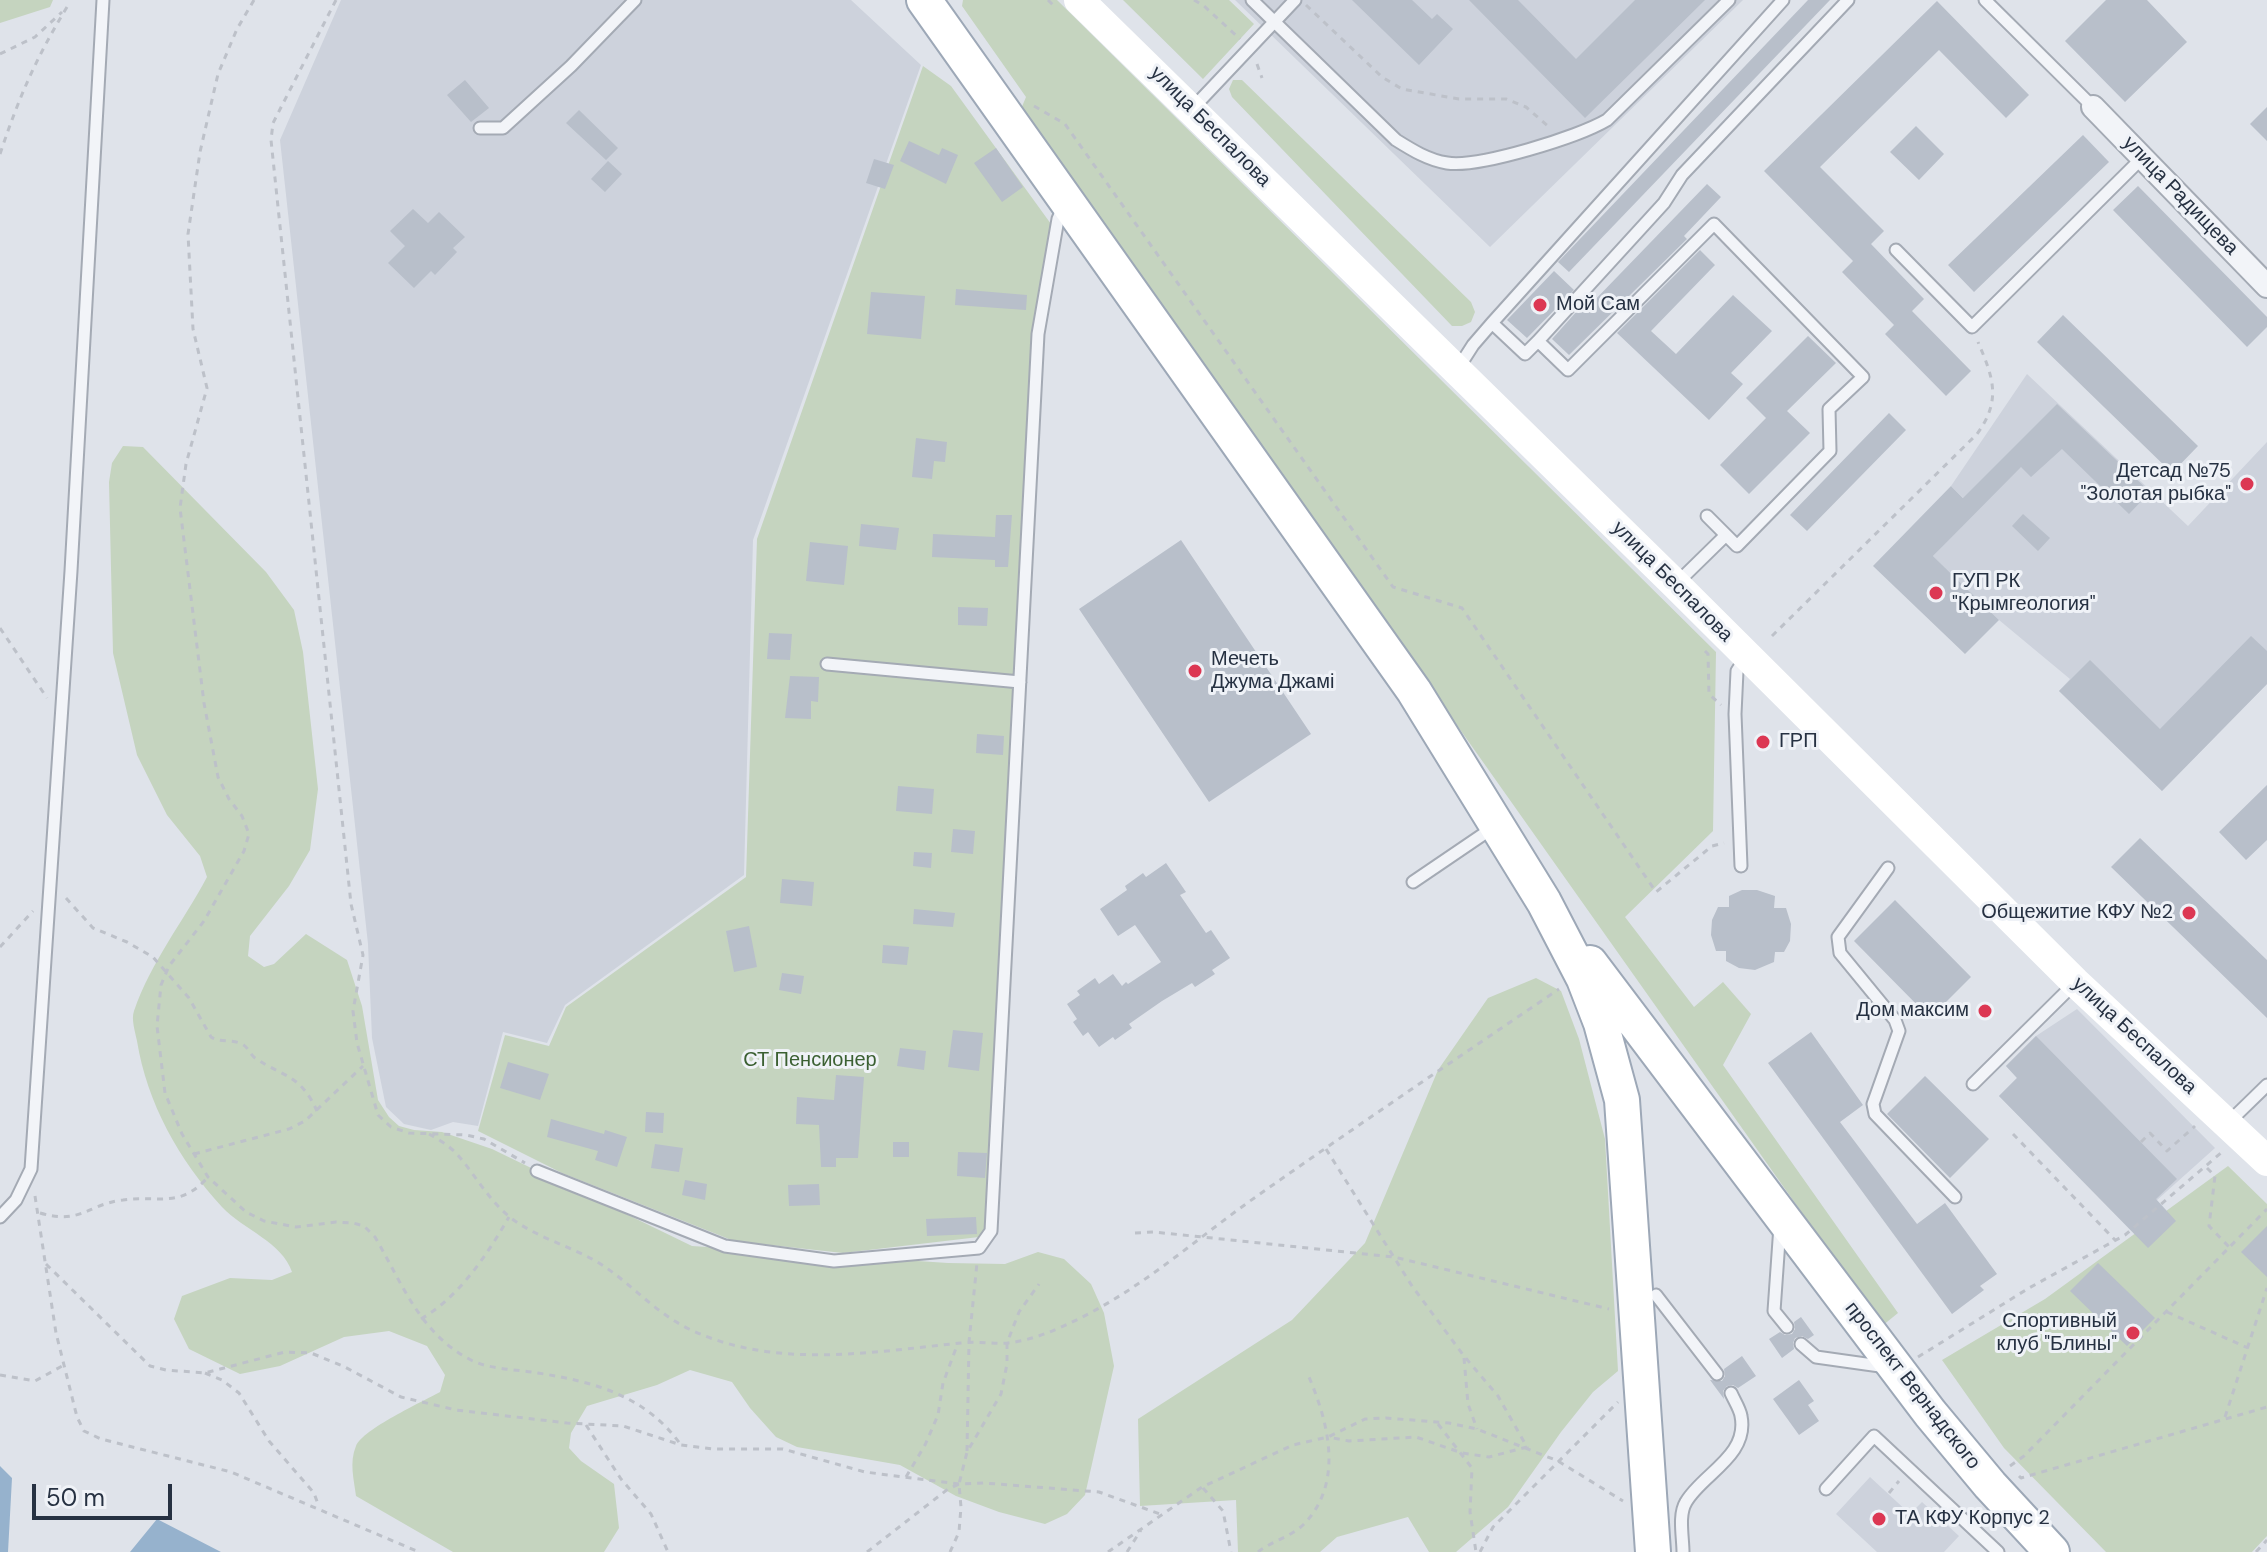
<!DOCTYPE html>
<meta charset="utf-8">
<style>
body{margin:0}
#map{position:relative;width:2267px;height:1552px;overflow:hidden;background:#dfe3ea;font-family:"DM Sans",sans-serif}
canvas{display:block}
.scale{position:absolute;left:32px;top:1484px;width:140px;height:36px;box-sizing:border-box;border:4px solid #263142;border-top:0;padding-left:10px;font-size:24px;line-height:28px;white-space:nowrap;color:#263142;-webkit-text-stroke:6px #eff2f7;paint-order:stroke}
</style>
<div id="map">
<canvas width="2267" height="1552"></canvas>
<div class="scale">50 m</div>
</div>
<script>
const ctx = document.querySelector('canvas').getContext('2d');
ctx.lineJoin = 'round';
function fill(path, color) {
  ctx.fillStyle = color;
  ctx.fill(path, 'evenodd');
}
function strokePath(path, color, width, dash) {
  ctx.strokeStyle = color;
  ctx.lineWidth = width;
  ctx.lineCap = dash ? 'butt' : 'round';
  ctx.setLineDash(dash || []);
  ctx.stroke(path);
}
function drawText(font, color, halo, rows, align = 'center') {
  ctx.font = font + ' "DM Sans",sans-serif';
  ctx.lineWidth = 6;
  ctx.setLineDash([]);
  ctx.textBaseline = 'middle';
  ctx.strokeStyle = halo;
  ctx.fillStyle = color;
  for (const [text, x, y, turn = 0] of rows) {
    ctx.save();
    ctx.translate(x, y);
    ctx.rotate((+turn || 0) * Math.PI / 180);
    ctx.textAlign = isNaN(turn) ? turn : align;
    if (halo) ctx.strokeText(text, 0, 0);
    ctx.fillText(text, 0, 0);
    ctx.restore();
  }
}
fill(new Path2D(`
 M341,0H851L921,65L753,540L744,875L565,1005L547,1043L503,1032L478,1126L453,1122L431,1130L404,1124L386,1107L372,1038L368,944L280,140Z
 M1235,0H1743L1490,247Z
 M2027,374L2188,526L2267,442V684L2162,791L2059,691L2070,679L1999,620L1933,556L1976,510L1951,486Z
 M2077,1009L2215,1148L2128,1226L1999,1096L2017,1078L2006,1066L2036,1036Z
 M1870,1477L1910,1514L1922,1502L1959,1536L1944,1552H1877L1836,1514Z`), '#cdd2dc');
fill(new Path2D(`
 M0,0H53L50,7L0,23Z
 M963,0H1057L1716,652L1713,831L1625,917L1694,1007L1723,982L1751,1014L1723,1065L1898,1313L1882,1326L1021,109L1026,97L962,6Z
 M1123,0H1229L1254,24L1203,79Z
 M923,66L951,86L1051,224L1036,332L988,1225L979,1237L843,1253L734,1241L562,1173L478,1131L505,1035L549,1046L566,1007L746,877L757,539Z
 M1233,80H1242L1471,302L1475,312L1471,322L1462,326H1452L1232,97L1229,89Z
 M123,446L143,447L266,572L294,610L303,652L318,789L310,850L289,886L250,936L248,956L264,967L274,964L306,934L347,960L362,1006L378,1100L389,1117L399,1126L414,1130L442,1132L492,1149L692,1246L948,1263L1005,1264L1038,1252L1064,1259L1091,1284L1104,1313L1114,1366L1085,1495L1067,1514L1045,1524L999,1512L956,1496L900,1465L797,1447L776,1437L750,1408L732,1382L690,1370L657,1385L587,1406L571,1433L569,1448L581,1461L614,1484L619,1528L604,1552H453L356,1496C354,1479 349,1463 356,1446C363,1429 422,1402 440,1392L445,1375L427,1346L389,1331L344,1337L280,1366L240,1374L189,1349L174,1319L182,1296L230,1278L272,1280L292,1272C282,1242 244,1230 222,1207C179,1160 147,1103 137,1041C135,1031 131,1019 134,1011C151,962 183,922 207,877L200,856L167,815L137,755L113,653L109,482L112,463Z
 M1536,978L1561,991L1579,1039L1605,1139L1618,1371L1593,1392L1561,1432L1508,1507L1456,1552H1429L1408,1517L1337,1537L1320,1552H1238L1236,1500L1140,1506L1138,1419L1292,1320L1365,1243L1438,1070L1488,998Z
 M2228,1166L2267,1204V1536L2252,1552H2106L2004,1448L1942,1360L2045,1299Z`), '#c5d4bf');
fill(new Path2D(`
 M0,1466L12,1478L8,1552H0Z
 M157,1519L221,1552H130Z`), '#96b2cd');
fill(new Path2D(`
 M1352,0H1412L1432,19L1437,14L1453,29L1419,65Z
 M1469,0H1518L1576,59L1635,0H1705L1585,118Z
 M1808,0H1830L1569,272L1558,262Z
 M2106,0H2147L2187,42L2125,102L2065,41Z
 M1937,1L2029,95L2006,118L1939,50L1820,167L1884,231L1871,244L1924,299L1912,311L1971,371L1946,396L1885,334L1894,325L1842,272L1853,261L1764,171Z
 M465,80L489,108L471,122L447,95Z
 M2267,107V141L2250,124Z
 M579,110L618,148L606,160L566,123Z
 M1916,126L1944,154L1919,180L1890,152Z
 M2083,135L2109,162L1974,292L1948,265Z
 M909,141L939,155L942,148L958,155L946,184L900,161Z
 M996,148L1023,187L1002,202L974,163Z
 M874,159L894,165L885,189L866,183Z
 M608,161L622,174L605,192L591,179Z
 M1707,184L1721,197L1684,236L1687,239L1569,355L1552,339L1586,301L1590,305Z
 M2138,186L2267,317V327L2247,347L2113,210Z
 M413,209L428,223L439,212L465,237L453,248L457,252L435,275L431,271L414,288L388,263L405,246L390,231Z
 M1700,250L1715,265L1651,331L1676,354L1733,295L1772,331L1731,373L1743,384L1709,420L1617,333Z
 M1554,271L1574,290L1527,338L1507,320Z
 M956,289L1027,295L1026,310L955,305Z
 M871,292L925,296L921,339L867,334Z
 M2063,315L2198,446L2172,473L2037,342Z
 M1808,336L1836,363L1787,411L1810,433L1749,494L1720,465L1766,418L1746,398Z
 M2057,404L2150,492L2129,514L2062,449L2031,477L2021,467L1933,556L1999,620L1965,654L1873,566L1951,486L1963,498Z
 M1889,413L1906,430L1807,531L1790,515Z
 M916,438L947,442L945,462L934,461L932,479L912,477Z
 M2023,514L2050,538L2038,551L2012,526Z
 M996,515H1012L1008,567H995V560L932,557L933,534L995,537Z
 M861,524L899,528L896,550L859,546Z
 M1181,540L1311,734L1209,802L1079,609Z
 M810,542L848,546L844,585L806,581Z
 M958,607L988,608L987,626L958,625Z
 M769,633L792,634L790,660L767,659Z
 M2251,636L2267,651V684L2162,791L2059,691L2090,660L2160,729Z
 M790,676L819,677L818,702L811,701V719L785,718Z
 M977,734L1004,736L1003,755L976,753Z
 M2267,785V840L2246,860L2219,832Z
 M898,786L934,789L932,814L896,811Z
 M953,829L975,831L973,854L951,852Z
 M2140,838L2267,960V1018L2111,867Z
 M914,852L932,853L931,868L913,866Z
 M1166,863L1186,892L1180,895L1206,933L1211,930L1230,958L1212,970L1215,974L1195,987L1192,983L1162,1001L1129,1024L1132,1028L1115,1040L1113,1037L1099,1047L1088,1032L1083,1036L1073,1022L1077,1019L1067,1004L1080,995L1077,991L1095,978L1099,984L1113,974L1122,986L1126,982L1128,984L1161,962L1135,925L1118,936L1100,909L1127,890L1125,886L1143,873L1146,877Z
 M782,879L814,882L812,906L780,903Z
 M1742,890H1757L1775,896L1774,908H1786L1791,924L1790,941L1784,952H1775L1774,962L1755,970L1739,968L1726,961V951H1716L1711,935L1712,920L1718,907H1729V896Z
 M1895,900L1971,977L1940,1008L1935,1003L1925,1013L1854,941Z
 M914,909L955,913L953,927L913,924Z
 M749,926L757,967L734,972L726,931Z
 M883,945L909,947L907,965L882,963Z
 M782,973L804,976L801,994L779,990Z
 M953,1030L983,1033L979,1071L948,1067Z
 M1811,1032L1863,1105L1840,1122L1917,1224L1945,1203L1997,1274L1980,1286L1984,1290L1952,1314L1768,1063Z
 M2036,1036L2177,1179L2156,1199L2176,1221L2148,1248L1999,1096L2017,1078L2006,1066Z
 M900,1048L926,1051L924,1070L897,1066Z
 M508,1062L549,1074L540,1100L500,1088Z
 M836,1075L864,1077L858,1158H836V1167H821L819,1125L796,1124L797,1097L834,1100Z
 M1925,1076L1989,1139L1950,1178L1887,1114Z
 M646,1112L664,1113L663,1133L645,1132Z
 M551,1119L604,1134L605,1130L627,1137L617,1167L595,1160L598,1151L547,1137Z
 M893,1142H909V1157H893Z
 M655,1144L683,1148L679,1172L651,1168Z
 M958,1152L987,1153L985,1178L957,1176Z
 M685,1180L707,1184L705,1200L682,1195Z
 M819,1184L820,1205L789,1206L788,1185Z
 M976,1217L977,1234L927,1236L926,1219Z
 M2267,1226V1277L2241,1252Z
 M2098,1263L2155,1318L2127,1346L2070,1291Z
 M1801,1317L1814,1335L1808,1339L1802,1336L1795,1338L1793,1343L1794,1349L1782,1358L1769,1339L1780,1332L1785,1335L1792,1334L1795,1329L1794,1322Z
 M1742,1356L1756,1376L1738,1388L1733,1385L1727,1386L1723,1391L1724,1399L1710,1380L1722,1381L1725,1376L1724,1369Z
 M1799,1380L1814,1401L1808,1405L1819,1421L1799,1435L1773,1399Z`), '#b8bfca');
const lane = new Path2D(`
 M1252,0L1396,140C1412,150 1428,160 1447,163C1479,168 1578,137 1607,120L1729,0
 M1985,0L2093,107
 M1193,108L1295,0
 M480,128H503L571,66L635,0
 M1896,250L1972,327L2142,158
 M1492,323L1525,354L1538,341L1568,370L1714,224L1863,377L1829,409L1830,451L1737,546L1707,516
 M1538,341L1664,203L1682,175L1848,0
 M1457,370L1473,345L1492,323L1783,0
 M1678,582L1726,535
 M827,664L1020,682
 M1741,866L1735,714L1737,671L1746,657
 M1888,868L1838,937L1840,953L1895,1020L1899,1031L1873,1104L1875,1114L1955,1197
 M1413,882L1494,827
 M1973,1084L2075,983
 M2228,1123L2267,1085
 M537,1171L725,1246L834,1261L979,1248L991,1231L1038,334L1058,219L1063,207
 M0,1217L16,1200L31,1169L71,571L103,0
 M1780,1226L1774,1311L1787,1327
 M1656,1295L1717,1374
 M1801,1344L1816,1357L1887,1367
 M1826,1489L1874,1436L1998,1552
 M1683,1552C1683,1537 1678,1515 1686,1502C1702,1474 1749,1456 1741,1416C1740,1409 1734,1400 1731,1393`);
const street = new Path2D(`
 M2093,107L2267,286`);
const primary = new Path2D(`
 M924,0L1414,691L1544,902L1584,979L1601,1023L1622,1100L1653,1552
 M1590,963L1930,1413L1990,1485L2052,1552`);
strokePath(lane, '#a4aab4', 15);
strokePath(street, '#a4aab4', 26);
strokePath(primary, '#9da8b7', 38);
strokePath(new Path2D(`
 M254,0L237,29L218,74L200,152L188,234L193,329L207,388L186,464L180,508L204,703L218,777L229,799L242,816L249,834L244,851L204,921L169,966L161,985L157,1026L165,1093L182,1134L208,1177L246,1212L264,1221L296,1227L336,1222L353,1223L364,1226L375,1237C402,1283 420,1334 471,1360C491,1370 516,1369 538,1373C595,1382 646,1396 681,1445
 M336,0L273,123L271,140L351,904L363,955L353,1011L357,1043L378,1115L391,1127L409,1133L466,1135L484,1139L525,1163
 M1048,0L1055,7
 M1194,0L1204,6L1240,39
 M1306,5L1382,77L1402,89L1459,99H1506L1526,107L1549,127
 M0,54L35,37L62,12
 M1257,64L1262,78
 M1034,106L1065,124L1393,587L1462,608L1656,892L1712,846L1724,843
 M0,154C19,97 36,58 67,7
 M0,628L47,698
 M1772,636L1977,434C2002,400 1993,377 1978,342
 M1705,651L1708,654L1709,694L1721,705
 M66,898L93,928L127,942L153,957L189,998L211,1037C220,1043 232,1039 242,1044C248,1047 250,1054 255,1058C285,1078 300,1074 317,1111
 M0,947L33,911
 M429,1134C438,1139 448,1145 456,1153C475,1174 488,1200 511,1218C537,1238 571,1246 599,1263C631,1283 654,1312 689,1329C775,1370 871,1352 961,1343C977,1341 992,1344 1007,1343C1029,1341 1051,1332 1070,1323C1137,1292 1190,1244 1250,1201C1352,1129 1456,1059 1559,989
 M2013,1134L2116,1241
 M2141,1142L2150,1133L2167,1151L2195,1126
 M1326,1149L1412,1286L1464,1356L1498,1396L1527,1447L1489,1457L1462,1453L1416,1437L1349,1441L1328,1437
 M194,1154L289,1129L305,1121L363,1066
 M2207,1168L2215,1176L2209,1226L2230,1248
 M35,1196L56,1333L77,1417L84,1431L101,1439L231,1472L419,1552
 M40,1213C81,1225 88,1204 123,1200C159,1195 180,1209 208,1177
 M1135,1233L1154,1232L1394,1257L1609,1309
 M46,1264L150,1366L166,1370L205,1373L285,1352L311,1353L343,1366L401,1397L456,1410L567,1423L623,1426L681,1445L713,1449H783L865,1472L959,1484L984,1483L1099,1492L1160,1514
 M2167,1312L2248,1348
 M421,1319C459,1297 487,1255 509,1217
 M1918,1357L2029,1288L2125,1235L2222,1152
 M1464,1358L1468,1404L1477,1429
 M205,1373L222,1380L239,1393L269,1441L314,1493L319,1507
 M0,1375L35,1381L64,1365
 M2225,1417L2267,1288
 M1438,1424L1472,1468L1470,1512L1476,1552
 M586,1425L621,1479L651,1514L668,1552
 M967,1451L969,1342L977,1263
 M2010,1466L2024,1456L2267,1209
 M2019,1476L2021,1478L2267,1407
 M906,1477L925,1445L938,1415L943,1383L958,1343
 M1203,1488L1223,1511L1231,1552
 M1889,1493L1899,1481
 M867,1552L948,1489L959,1484
 M950,1552L959,1532L961,1507L959,1484L967,1452L1001,1394L1007,1364V1343L1019,1312L1039,1284
 M1108,1552L1202,1487L1293,1445L1328,1437L1365,1419L1386,1418L1449,1423L1477,1429L1558,1461L1623,1501
 M1127,1552L1141,1530
 M1258,1552C1272,1541 1293,1536 1305,1523C1344,1481 1328,1422 1309,1377
 M1480,1552L1493,1527L1618,1402
 M2256,1552L2267,1540`), '#bdc1c9', 3, [6, 6]);
strokePath(lane, '#f2f4f8', 11);
strokePath(street, '#f2f4f8', 22);
strokePath(new Path2D(`
 M1079,0L1675,584L2075,982L2267,1161`), '#fff', 30);
strokePath(primary, '#fff', 34);
for (const [x, y, r, color] of [
 [1540,305,8,"#dc3753"],
 [2247,484,8,"#dc3753"],
 [1936,593,8,"#dc3753"],
 [1195,671,8,"#dc3753"],
 [1763,742,8,"#dc3753"],
 [2189,913,8,"#dc3753"],
 [1985,1011,8,"#dc3753"],
 [2133,1333,8,"#dc3753"],
 [1879,1519,8,"#dc3753"]
]) {
  const dot = new Path2D();
  dot.arc(x, y, r, 0, 2 * Math.PI);
  ctx.fillStyle = color;
  ctx.fill(dot);
  strokePath(dot, '#eff2f7', 3);
}
drawText('20px', '#263142', '#eff2f7', [
 ["улица Беспалова",1210,127,45],
 ["улица Радищева",2180,196,46],
 ["улица Беспалова",1672,582,45],
 ["улица Беспалова",2134,1036,43],
 ["проспект Вернадского",1912,1386,52]
]);
drawText('20px', '#263142', '#eff2f7', [
 ["Мой Сам",1556,305],
 ["Детсад №75",2231,472,"right"],
 ["\"Золотая рыбка\"",2231,495,"right"],
 ["ГУП РК",1952,582],
 ["\"Крымгеология\"",1952,605],
 ["Мечеть",1211,660],
 ["Джума Джамі",1211,683],
 ["ГРП",1779,742],
 ["Общежитие КФУ №2",2173,913,"right"],
 ["Дом максим",1969,1011,"right"],
 ["Спортивный",2117,1322,"right"],
 ["клуб \"Блины\"",2117,1345,"right"],
 ["ТА КФУ Корпус 2",1895,1519]
], 'left');
drawText('20px', '#3b6032', '#eff2f7', [
 ["СТ Пенсионер",810,1061]
]);
</script>
